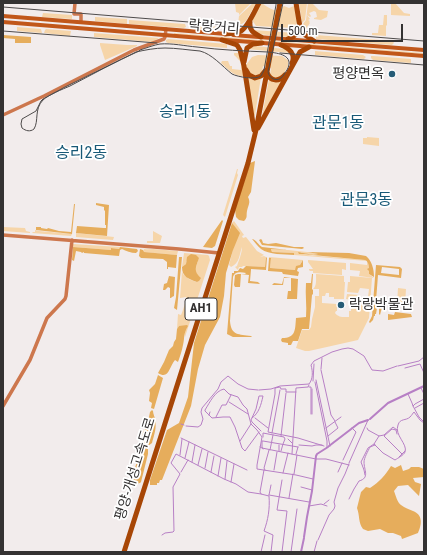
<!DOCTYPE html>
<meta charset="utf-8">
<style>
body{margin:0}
#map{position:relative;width:427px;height:555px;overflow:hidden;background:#f2ecec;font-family:"Roboto Condensed",sans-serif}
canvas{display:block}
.frame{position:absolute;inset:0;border:4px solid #343232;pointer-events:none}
.scale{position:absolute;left:281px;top:24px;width:122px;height:18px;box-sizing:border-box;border:2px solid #343232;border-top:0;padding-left:5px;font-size:12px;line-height:14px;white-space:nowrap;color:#343232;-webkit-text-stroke:3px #fff;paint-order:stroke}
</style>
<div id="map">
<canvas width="427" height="555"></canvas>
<div class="frame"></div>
<div class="scale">500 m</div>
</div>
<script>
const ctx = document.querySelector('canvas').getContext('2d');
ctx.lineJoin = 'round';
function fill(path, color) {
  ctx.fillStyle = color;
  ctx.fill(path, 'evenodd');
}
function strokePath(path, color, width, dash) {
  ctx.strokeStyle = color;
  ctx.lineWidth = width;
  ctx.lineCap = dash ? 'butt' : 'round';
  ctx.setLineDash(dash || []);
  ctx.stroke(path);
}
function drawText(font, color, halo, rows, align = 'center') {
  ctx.font = font + ' "Roboto Condensed","Noto Sans KR",sans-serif';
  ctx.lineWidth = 3.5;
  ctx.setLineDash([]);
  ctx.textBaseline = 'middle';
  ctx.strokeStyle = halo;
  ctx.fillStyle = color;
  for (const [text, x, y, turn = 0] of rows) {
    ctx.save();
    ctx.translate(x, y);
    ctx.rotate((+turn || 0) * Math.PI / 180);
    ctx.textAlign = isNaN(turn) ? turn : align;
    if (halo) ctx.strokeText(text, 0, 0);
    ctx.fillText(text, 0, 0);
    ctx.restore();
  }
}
fill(new Path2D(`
 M235,3H249L250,4L239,15V13L236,12Z
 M253,3H256L246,21L242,24H238L239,16Z
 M261,3C269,7 275,15 284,6L289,8L294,6C296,14 300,22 294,28L256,26L252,20Z
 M299,3H307L305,20L302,23Z
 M308,3H312L319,10L328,11L327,17L321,20L314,19V18L317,17L316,12L314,11L309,13L311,16L310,17L307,15L310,19L308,20L310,21L309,22L310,23L306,29L304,28L303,24L306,20Z
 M391,3H395L404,13L410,14V16L391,15Z
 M43,13L72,15V19L42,17Z
 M384,15H387V25L386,26V36L372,35V33H378L379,25H383Z
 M95,17L127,19V24L95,21Z
 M129,20L185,24L186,27L184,28L129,24Z
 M191,25L219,27V31L193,29L191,28Z
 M17,27L41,29L42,33L17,31Z
 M46,29L71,31L70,36L44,33L45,30Z
 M253,30L295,33L288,37L267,35L259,34Z
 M94,33L159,38L152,42L94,37Z
 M174,33L424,53V54L174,34Z
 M316,35L393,41L394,43L392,45L316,39Z
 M168,39L227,44V48L168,43L166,42V40Z
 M100,43L127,45H137V46L105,60L100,45Z
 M255,46L285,49L289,53L247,49Z
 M315,51L363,55L366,57L364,59L315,55Z
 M234,53H238L240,57L244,76C234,77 228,69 221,63L222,61H228L230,66H232V69L241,70V62C238,60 237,57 234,55Z
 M258,55L282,56L288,60V66L282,77L275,79L270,75L271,68L263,66L262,71L258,77L248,74L246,65L252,57Z
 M371,56H373L411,59V63L373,60L371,58Z
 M261,77L255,115L254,116L247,78Z
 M269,79L282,80L262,116Z
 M367,137L379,138V146L363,144V138H367Z
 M237,169H238L237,173L238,175L225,217L223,215Z
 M234,221L244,235L242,236L243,238L246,237L257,251L264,255L260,257L264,256L266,257L265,267L243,266L242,267H239L238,270L235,267L237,266C239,260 242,253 242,247C239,255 240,263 231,267L229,265C232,255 238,232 232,223Z
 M3,227L25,228L26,231L30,232V233L3,231Z
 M35,230L39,231L72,234L71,236L32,233L33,232H35Z
 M153,231L162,236L160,243H147V241H153Z
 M76,233L114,237L113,240L76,237Z
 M73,244L120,247L119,249L111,248V250L73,247Z
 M140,248L178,251L177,255L143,252L144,249L154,250Z
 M271,249L288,250L307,252V254V252L318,254C314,256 305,254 300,252L302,254L307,255L365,260L368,261L369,266V274L374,278L359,276L360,271L350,270V263L367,265V261L294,255V253L272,252L270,250Z
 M184,253L208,255L209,256L210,260L185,337L184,332L185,330L181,326H179L177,329L178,314L181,315C183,311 186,301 186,297L180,298L182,271L183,274L189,279L196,282L199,281V277C193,272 197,264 199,258L186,261V264L182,267Z
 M269,257L303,260V261V260L300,265L295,270L270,268L271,258H269Z
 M308,260L346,263V270L342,269V275L313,273V271H310L309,270V269H313L308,262Z
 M316,274L344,276V282H345L344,299H334V297H329V293H326L325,296H322V303L337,304V311H336L335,313C339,318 344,317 349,317V311H351V309H352L351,308L352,300L346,299L347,294L359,295L360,299H366V297H368L369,289L360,288L358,293L347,292L348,282H350V276L372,278L369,318L358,340L309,351H305L296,348L302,330H309L311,327L312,319L315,307V296H319V289H313C317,286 316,279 316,274Z
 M398,288L406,289L405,305H397Z`), '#f6d5a9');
fill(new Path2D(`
 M3,35L31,37V43H15V39L3,38Z
 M255,161L251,192L248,197C251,203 248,205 247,211C246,216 248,217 244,221L239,220L236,217L235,210L250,163Z
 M96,203L109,205L107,236L76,233L77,226L104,228H106V225H105V211L104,210V207L96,205Z
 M74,204H75L72,234L36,230V227H41V228L47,229L48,228L59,231L71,232Z
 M222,220L223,221L215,246L212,248L203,247Z
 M232,223L240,233L233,250L226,273L224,296L220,317L205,345L198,369L191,406L162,480H160L159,483H157V485H150V480L167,430L179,423L188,397L194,343Z
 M252,239C257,240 258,245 262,247L288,250L271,249V250L272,252L294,253V255C284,254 269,255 261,249C257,246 255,242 252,239Z
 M261,239L262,240L263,243L268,244L276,243L294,247H303L304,248L302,249L262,245L259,240Z
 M73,247L111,250V248L119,249L120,247L137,249L138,251L136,253C131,253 126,251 122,249L120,250L119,256L84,253V252L82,253L81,252L76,251L74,261L72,260Z
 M140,249L143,250L144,252L177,255L176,268L168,267V269H167V262L163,259L141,258L139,256Z
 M298,252C305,253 312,256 318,254L307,252L349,253L366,256C372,261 374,269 374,277L369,274V271L367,269L369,268C369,265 368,261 365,260L302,254H299Z
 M191,254L196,255L199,258C196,267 193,271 201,278L199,281L197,282C189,279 182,277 182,267L186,264L187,257Z
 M179,257H182L177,310L174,308L176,297Z
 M266,257L267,258L266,270L251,269V270L250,281L258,282L260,284L248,283L249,275L241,274L240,287H235L234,285L235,275L238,274H245L246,273C241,272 235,271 233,277L230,321C231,336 239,334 251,336L252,337H233L227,334L232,273H234V271H238L240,268L243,269L246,266L265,267Z
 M269,258H271L270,268L295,270L296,266L300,265L303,260V267L298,268L297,271L299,272L298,276L283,274L282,272L268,271Z
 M376,265L400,267L402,269L401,278L378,275L376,301L377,303L382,307L380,315L379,314V308H377L376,314H375V316H374L373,320L370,323L369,322L372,316ZM382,267L399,269V275L381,273Z
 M312,274H313L312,289L313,290V294L312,295L309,329H302L298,341H293L291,345H288V343L282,342L281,340L282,338C296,338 295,330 296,318L306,317C307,306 305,295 306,283H311Z
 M169,276L175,277L174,296L172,297L171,298H170V288L168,287L165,290H163L164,284L167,283Z
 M284,277L298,279L297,299H287L288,291H291V278H284L283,285H272L274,283L282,284Z
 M395,312L411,314L412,317L388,320V314L394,315Z
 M187,325L188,326C183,334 185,337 183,345C182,351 180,356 178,362L175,360C169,367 169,380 158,373L164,362L169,350L173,346L174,342L176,339L177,329L179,326Z
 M158,375L163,378L154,409L151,408L152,403L149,401L150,393L149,390L155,384Z
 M152,410L153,411C153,414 155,417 155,420C157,428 154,435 152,443L148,446V454L141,482L140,483L135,484L131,482V479L137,462L142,442L143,432L147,427L150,412Z
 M401,465L403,471L409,469L411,467H419L424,469V477L413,478L415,482L421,484L419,496L408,485L398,486L394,491C396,496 397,502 401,505C405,508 409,509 413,511C423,515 422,524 418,533L402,539L401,536L393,533H388L380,529L368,531L363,529C358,522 360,516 357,508L361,492L366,487L370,488C379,482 385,476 391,466L395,468Z`), '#e6ad5c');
strokePath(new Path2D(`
 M398,366L419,361L424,357
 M405,368L420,364L424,373
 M321,369L322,358
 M321,370L331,415L335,421
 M316,380L330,446
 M313,381L314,364
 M315,382L327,441V447
 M309,387H311V414
 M421,388L424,394
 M259,390L271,389L280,386L309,384C313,379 313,372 311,365L314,361L332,352L342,349L348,348L353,349L364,356L372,370L383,371L397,366
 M296,392H286V389H281L280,387L275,388V394L268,432L298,438L324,446
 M408,394L412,403L413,406
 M424,399L415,404L413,406L419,417L424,422
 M229,402L248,414
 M415,408L424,403
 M312,414V389
 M209,415L210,412
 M216,417L222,405H226L231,395
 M252,418C259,413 261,405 263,396H259L256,409L251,420L252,422L261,431
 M255,418L268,428
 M181,424L184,425
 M186,426L198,427L201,425L203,419L201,412L202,408L218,389L221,382L228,376L238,384L248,389L258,390
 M326,428L341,417
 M367,428L368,430L379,436L384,435L393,427L397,430
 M259,432L245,451L242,448L235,427L230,417H223L212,418L205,411V410C210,402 215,391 224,389L229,394L238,397L243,405L247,409L251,424L257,430L262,437L257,465V469L296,475L313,479
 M272,433L280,390
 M397,434L396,430L392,429L384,436L402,454
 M281,436L286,393
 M328,436L338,428L335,422
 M379,436L374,444L383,453L395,460C398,458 404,455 405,452C408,444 394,435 398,425C400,418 406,421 410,417C412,415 413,413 414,412L420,420L424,423
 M263,437V433L284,437L285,439L283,444L281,451
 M181,438L247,470
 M288,439L292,443
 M240,441L251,424
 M299,445L312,446L316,445H322
 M260,447L262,448L316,459H326L349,465
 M263,449L262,447V441H263L298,447
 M270,450L273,435
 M279,451V445
 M292,454L296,388L308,387L309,385
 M296,454L298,447
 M180,455L182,439
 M399,457L405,451
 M185,458L189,442
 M343,460L356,432L352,428
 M192,462L195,445
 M349,463L368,420
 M198,465L202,449
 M205,468L208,452
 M264,470L260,492L261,494L269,496C270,509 268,520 264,531L273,535L271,552
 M265,470L264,468L269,450
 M274,470L277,452
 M181,472L188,460
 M211,472L214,456
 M338,472L342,463
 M283,473L288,453
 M294,474L297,455
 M365,475L364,470L361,462L368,448L374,444
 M218,476L221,458
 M225,479L227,461
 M231,482L234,464
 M301,487L312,490
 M269,495L309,502
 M269,495L271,485
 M289,498L293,474
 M349,499L354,489L359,481C370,478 364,470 364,462C364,458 368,451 370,447L375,445
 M324,504L329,500
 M309,506L321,504L327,506
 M162,535L165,533L173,532L174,531L173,487L180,474L171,463L176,454L224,479L236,484L248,492L261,494
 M318,540L329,515L334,509L335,506L334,502L338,488L345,474L349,464
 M261,552L265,535
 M282,552L287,511L277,510L282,480
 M291,552L297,509
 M314,552L317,541`), '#b77fc5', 1);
strokePath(new Path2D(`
 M370,419L388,403L424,386
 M329,446L359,423L368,420
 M304,537L307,517L312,491L316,456L317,454L328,447
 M301,552L304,538`), '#b77fc5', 2);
strokePath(new Path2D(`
 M75,3L74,14H81V22
 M3,115L44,96L134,50L164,39L165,37L166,29
 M3,235L179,249L219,253
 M3,406L30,360L47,318L65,299L66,296L72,240`), '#cd774d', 3.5);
strokePath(new Path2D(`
 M3,16L226,34
 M3,22L424,56
 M233,35L424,50`), '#c1571a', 4);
strokePath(new Path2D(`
 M296,3L300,27L305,35L314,41
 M250,22C249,31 254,33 261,37
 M225,34C230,33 237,34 241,31C248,27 255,10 259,3
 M288,39C295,37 297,33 300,27
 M222,40L237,45L240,50L244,66L254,130
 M281,45C289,48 296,54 292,63
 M244,62L247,48L253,44L262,43
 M246,70L249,75L255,78L261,76L265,71
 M267,72C270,82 279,82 285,75
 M258,128L300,52L309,47
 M124,552L248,163L256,130L280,3`), '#a74606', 5);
strokePath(new Path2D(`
 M276,3V5L264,70C263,72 262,74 261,76C255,80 238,77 232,74C222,66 212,54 200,51C188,50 176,48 165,48C155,48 145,50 136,52L65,87L43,99L41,101L36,111L22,119L21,124L22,128C26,131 30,132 34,129C39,121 34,109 43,100C48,95 63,89 70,86C93,74 115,62 139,51L140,50C146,48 154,45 160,44C172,43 185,46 197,47C221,50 244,51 268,52C278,53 295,55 287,70C285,72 284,76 281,78C276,82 269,78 268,72L283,3
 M3,7L424,41
 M3,31L157,43
 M280,53L424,65`), '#4e4b4b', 1);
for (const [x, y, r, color] of [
 [392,74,4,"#265c77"],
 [341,305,4,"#265c77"]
]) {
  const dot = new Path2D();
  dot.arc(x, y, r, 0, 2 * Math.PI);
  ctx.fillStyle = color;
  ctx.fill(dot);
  strokePath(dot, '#fff', 1.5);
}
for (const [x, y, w] of [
 [201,309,32]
]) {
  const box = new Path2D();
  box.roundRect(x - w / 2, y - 11, w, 22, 3);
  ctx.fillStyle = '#fff';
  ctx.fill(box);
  strokePath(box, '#343232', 1);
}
drawText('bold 13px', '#343232', null, [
 ["AH1",201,309]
]);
drawText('14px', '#343232', '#fff', [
 ["락랑거리",214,28,5],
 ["평양-개성고속도로",136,469,-73]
]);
drawText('14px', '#343232', '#fff', [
 ["평양면옥",384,74],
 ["락랑박물관",349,305,"left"]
], 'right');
drawText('16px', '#185977', '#fff', [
 ["승리1동",185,113],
 ["관문1동",338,124],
 ["승리2동",81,154],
 ["관문3동",366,201]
]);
</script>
